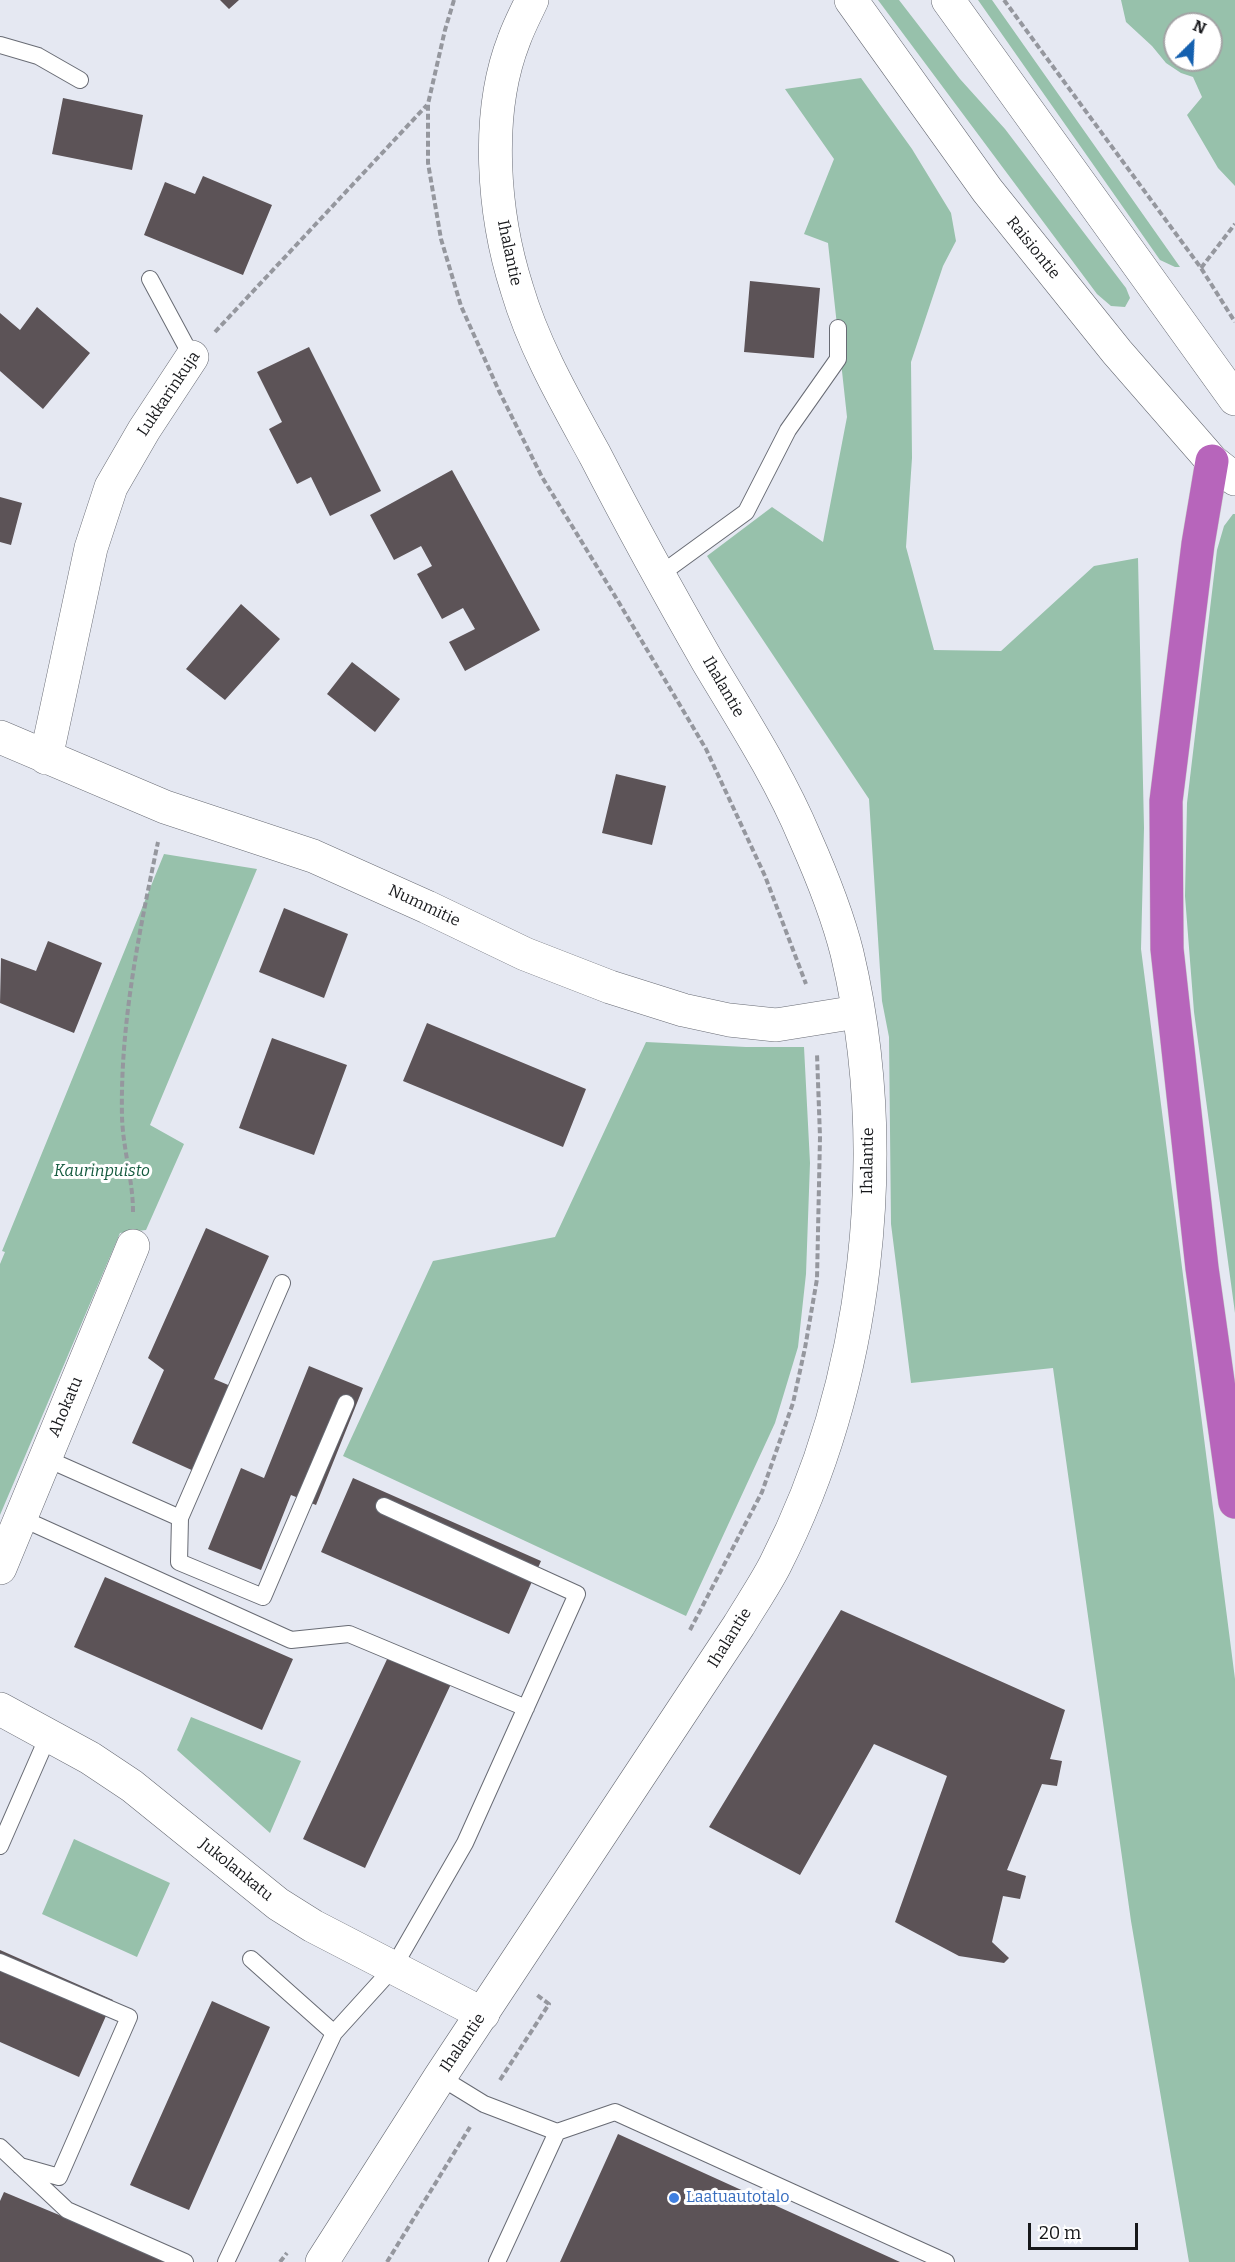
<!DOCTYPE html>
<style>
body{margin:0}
#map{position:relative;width:1235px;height:2262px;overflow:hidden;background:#e5e8f2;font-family:Bitter,serif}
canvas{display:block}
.north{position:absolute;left:1163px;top:12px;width:60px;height:60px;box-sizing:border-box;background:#fff;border:2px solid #a2a3a4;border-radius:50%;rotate:24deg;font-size:16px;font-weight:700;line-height:24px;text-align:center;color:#17181b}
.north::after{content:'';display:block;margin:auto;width:21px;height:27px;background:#1460af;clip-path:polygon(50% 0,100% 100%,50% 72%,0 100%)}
.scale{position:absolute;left:1028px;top:2223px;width:110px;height:27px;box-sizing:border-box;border:3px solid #17181b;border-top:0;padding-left:8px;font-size:18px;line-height:21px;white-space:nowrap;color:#17181b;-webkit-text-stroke:4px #fff;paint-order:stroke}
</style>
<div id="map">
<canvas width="1235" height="2262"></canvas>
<div class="north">N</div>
<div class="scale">20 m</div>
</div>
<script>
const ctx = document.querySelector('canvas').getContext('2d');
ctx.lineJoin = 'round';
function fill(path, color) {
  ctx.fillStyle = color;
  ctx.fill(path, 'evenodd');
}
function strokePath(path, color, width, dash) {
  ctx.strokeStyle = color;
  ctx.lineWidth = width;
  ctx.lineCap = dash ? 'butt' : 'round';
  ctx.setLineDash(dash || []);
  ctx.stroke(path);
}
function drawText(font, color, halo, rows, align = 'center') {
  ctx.font = font + ' Bitter,serif';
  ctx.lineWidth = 6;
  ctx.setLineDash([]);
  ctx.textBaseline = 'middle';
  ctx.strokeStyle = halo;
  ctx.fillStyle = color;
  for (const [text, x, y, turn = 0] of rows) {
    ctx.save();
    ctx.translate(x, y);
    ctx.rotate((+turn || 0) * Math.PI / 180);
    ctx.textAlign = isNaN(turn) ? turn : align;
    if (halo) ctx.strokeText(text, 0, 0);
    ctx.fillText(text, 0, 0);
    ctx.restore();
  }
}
fill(new Path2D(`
 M878,0H899L960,79L1005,129L1126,288L1130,298L1125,307L1111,306L1097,294Z
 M978,0H992L1180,267H1175L1160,260Z
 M1121,0H1235V186L1218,168L1187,115L1202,97L1193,77L1181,73L1166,63L1152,46L1126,22ZM1175,24H1211V60H1175Z
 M861,78L912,149L951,213L956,241L943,266L911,362L912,458L906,547L934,650L1001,651L1094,566L1138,558L1144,828L1141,949L1235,1679V2262H1189L1131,1921L1053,1368L911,1383L891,1224L889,1037L882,1001L869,799L707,556L772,507L823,542L847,417L828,243L804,234L834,159L785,89Z
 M1233,514H1235V1313L1194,1012L1185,896L1187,803L1217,550L1224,526Z
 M164,854L257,869L150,1125L184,1144L146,1230L120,1233L0,1515V1264L5,1252L2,1251Z
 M646,1042L746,1047H804L810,1163L806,1274L798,1347L775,1423L686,1616L343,1456L433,1261L555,1237Z
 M191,1717L301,1761L270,1833L177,1750Z
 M74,1839L170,1883L137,1957L42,1914Z`), '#97c1ab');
fill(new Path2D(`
 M220,0H239L229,9Z
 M63,98L143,115L132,170L52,154Z
 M203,176L272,205L243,275L144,235L165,182L195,194Z
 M750,281L820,288L814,358L744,352Z
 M37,307L90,353L43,409L0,371V313L20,330Z
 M309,347L381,491L330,516L311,477L297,484L269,429L282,422L257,372Z
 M452,470L540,630L465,671L449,642L475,629L463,608L442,619L417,574L432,566L421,546L394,560L370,515Z
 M0,497L22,503L11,545L0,542Z
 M241,604L280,639L225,700L186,669Z
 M352,662L400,699L375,732L327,694Z
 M616,774L666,786L652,845L602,833Z
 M284,908L348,934L324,998L259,972Z
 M48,941L102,963L74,1033L0,1003L1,958L36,971Z
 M427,1023L586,1089L563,1147L403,1081Z
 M272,1038L347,1065L314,1155L239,1128Z
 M206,1228L269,1256L214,1379L233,1387L196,1472L132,1443L164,1370L148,1358Z
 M309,1366L363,1388L316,1505L291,1495L261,1570L208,1549L241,1468L264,1478Z
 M353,1478L541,1561L509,1634L321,1552Z
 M105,1577L293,1659L262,1730L74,1647Z
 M841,1610L1065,1710L1050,1759L1062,1761L1057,1786L1042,1784L1007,1870L1026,1876L1020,1899L1003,1896L992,1942L1009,1958L1004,1963L959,1956L895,1922L947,1776L874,1744L800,1875L709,1827Z
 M389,1655L451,1684L365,1868L303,1839Z
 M0,1950L113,2000L79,2077L0,2042Z
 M212,2001L270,2027L189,2210L130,2185Z
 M618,2134L900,2262H560Z
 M4,2192L172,2262H0V2201Z`), '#5c5357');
const lane = new Path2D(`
 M0,45L38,56L80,80
 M150,279L192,357
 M658,576L746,512L788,430L838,359V328
 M282,1283L180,1518L179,1562L263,1597L346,1403
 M45,1458L180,1518
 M21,1518L291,1640L349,1634L526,1708
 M0,1846L49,1734
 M251,1959L334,2033
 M0,1962L129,2017L59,2177L20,2166
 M440,2077L484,2104L557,2132L615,2112L946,2262
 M0,2147L67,2210L185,2262
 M226,2262L334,2033L393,1968L465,1843L577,1594L384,1506
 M497,2262L557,2132`);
const street = new Path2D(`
 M0,737L165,807L313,856L427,907L525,954L610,987L683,1010L729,1020L776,1025L857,1012
 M46,758L91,548L111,487L144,430L192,357
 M0,1568L133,1246
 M0,1709L90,1758L132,1786L278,1904L313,1926L483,2014`);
const secondary = new Path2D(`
 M851,0L987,190L1117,352L1212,461L1235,479
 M948,0L1235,399
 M322,2262L440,2077L739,1625C751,1605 764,1586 775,1565C868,1383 894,1152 847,953C837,913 821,874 805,838C779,776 742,719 708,662C669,594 631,525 595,455C566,402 534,347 517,289C493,214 485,114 514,40C519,26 526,13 532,0`);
const highway = new Path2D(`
 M1212,461L1198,544L1166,801L1167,949L1202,1268L1235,1502`);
strokePath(lane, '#686b74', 18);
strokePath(street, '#686b74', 34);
strokePath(secondary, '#686b74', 34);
strokePath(highway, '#c7c8c8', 34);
strokePath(new Path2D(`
 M454,0L445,30L428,104V163L441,239L461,306L499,391L542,477L618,601L706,749L765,876L806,984
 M1004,0L1201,268L1235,322
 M1201,268L1235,224
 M215,332L427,105
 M133,1212C133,1180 123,1149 122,1117C120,1024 139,933 158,842
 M690,1630L762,1492L793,1403L805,1348L817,1279L820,1137L817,1054
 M500,2080L549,2004L537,1995
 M280,2262L287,2253
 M387,2262L470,2127`), '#95979e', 4, [6, 3]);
strokePath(lane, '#fff', 16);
strokePath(street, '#fff', 33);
strokePath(secondary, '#fff', 33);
strokePath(highway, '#b765bb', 33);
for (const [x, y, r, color] of [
 [674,2198,6,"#3f7fe0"]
]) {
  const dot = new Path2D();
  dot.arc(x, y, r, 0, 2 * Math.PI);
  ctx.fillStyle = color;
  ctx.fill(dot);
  strokePath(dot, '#fff', 2);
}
drawText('16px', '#17181b', '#fff', [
 ["Raisiontie",1033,248,51],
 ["Ihalantie",509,253,78],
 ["Lukkarinkuja",169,394,-56],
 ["Ihalantie",723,687,60],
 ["Nummitie",424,906,25],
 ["Ihalantie",868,1161,-89],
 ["Ahokatu",66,1407,-67],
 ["Ihalantie",730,1638,-58],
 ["Jukolankatu",236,1870,39],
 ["Ihalantie",463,2043,-56]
]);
drawText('italic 16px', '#145a3e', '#fff', [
 ["Kaurinpuisto",102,1172]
]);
drawText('16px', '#366cbe', '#fff', [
 ["Laatuautotalo",686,2198]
], 'left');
</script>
